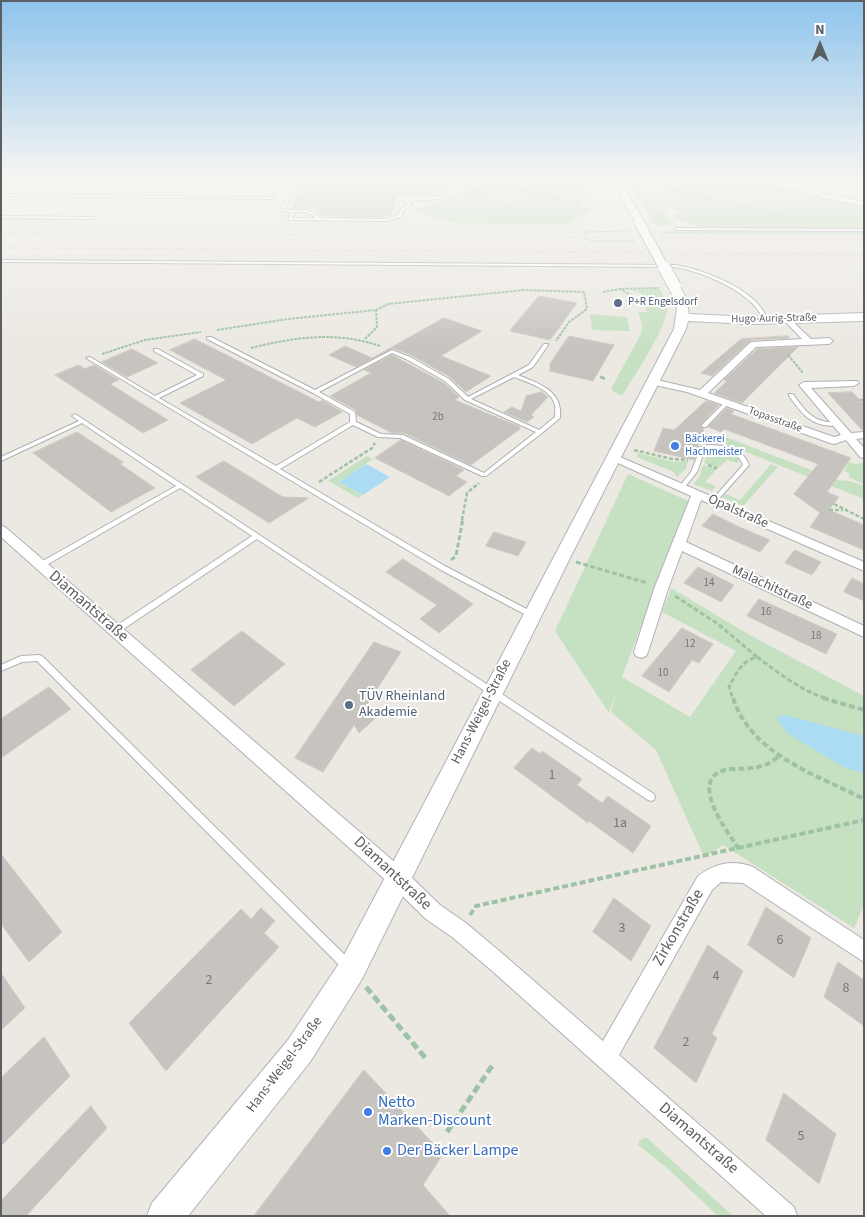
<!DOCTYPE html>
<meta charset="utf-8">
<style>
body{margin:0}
#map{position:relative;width:865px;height:1217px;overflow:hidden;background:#ece9e3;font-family:"Source Sans 3",sans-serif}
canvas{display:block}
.frame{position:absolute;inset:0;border:2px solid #5b5f62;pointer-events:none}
.north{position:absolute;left:795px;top:20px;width:50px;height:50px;-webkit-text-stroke:4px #fff;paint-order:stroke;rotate:0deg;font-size:14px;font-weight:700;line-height:20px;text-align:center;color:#5b5f62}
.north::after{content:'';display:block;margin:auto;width:18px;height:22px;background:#5b5f62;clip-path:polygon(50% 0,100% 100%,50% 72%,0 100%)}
</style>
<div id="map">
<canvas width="865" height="1217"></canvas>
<div class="frame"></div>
<div class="north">N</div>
</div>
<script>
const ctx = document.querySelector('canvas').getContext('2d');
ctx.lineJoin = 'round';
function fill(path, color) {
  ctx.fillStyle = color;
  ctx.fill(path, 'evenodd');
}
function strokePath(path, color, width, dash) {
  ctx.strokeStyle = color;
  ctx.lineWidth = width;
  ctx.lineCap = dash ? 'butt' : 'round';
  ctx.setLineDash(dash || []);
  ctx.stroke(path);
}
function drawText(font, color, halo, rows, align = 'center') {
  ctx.font = font + ' "Source Sans 3",sans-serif';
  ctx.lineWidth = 4;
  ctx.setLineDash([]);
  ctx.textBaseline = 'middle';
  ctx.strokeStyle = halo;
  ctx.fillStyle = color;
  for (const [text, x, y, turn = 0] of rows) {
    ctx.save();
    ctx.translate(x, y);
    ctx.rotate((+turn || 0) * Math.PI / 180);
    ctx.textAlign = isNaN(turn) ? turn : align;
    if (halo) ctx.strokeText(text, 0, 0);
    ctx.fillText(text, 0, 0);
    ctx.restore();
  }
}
fill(new Path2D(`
 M492,180H585L596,183L586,190L598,193L578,204L594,209L567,224L456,223L412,211Z
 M628,180H636L671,222V226H657L652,222Z
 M639,180H746L864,205V228H706L674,219L673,218L682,212L663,206L656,196L669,189L641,183Z
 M659,231L864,232V235L661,234Z
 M657,289L661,290C663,296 666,303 667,309C668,326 632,379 622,396L612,391V387L641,334L642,325L638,312H647L642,294L631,290Z
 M590,314L627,317L630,331L592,330Z
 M723,436L837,480L849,481L864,486V499L716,440Z
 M721,450L733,453L739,458V461L737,463L727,460L718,468L704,463L708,452Z
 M638,453L674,462L688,461L686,469L677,477L674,472L637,457Z
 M367,456L373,459L339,482L363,495L358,498L328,481Z
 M849,462L855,464L864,463L863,484L849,477V473L844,471Z
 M771,464L778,467L743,506L722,497L726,494L740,500Z
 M703,465L717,469L705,482L716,486L712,491L693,484L700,476Z
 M628,474L688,501L622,677L690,717L736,651L662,612L671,588L748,634L864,696V905L854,928L723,845L704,857L656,750L611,712L616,693L609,713L555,631Z
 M643,1138H647L733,1216H718L667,1168L638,1145L639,1141Z`), '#c6e0c2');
fill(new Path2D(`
 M366,464L390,477L363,495L339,482Z
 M785,715L864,736V773L846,768L788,734L776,717Z`), '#abdcf3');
const building = new Path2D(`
 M331,180H446V190L439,195L396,196L392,214L381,217L327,216L318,213L320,208H292L304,182L330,183Z
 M539,296L577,303L550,340L510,331Z
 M444,318L482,331L441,356L491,376L466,392L450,377L411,355L393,348L356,367L329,355L345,346L372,358Z
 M569,336L614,345L593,381L550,371V364Z
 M788,336L790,338L751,340L712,376L701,373L741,339Z
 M195,339L319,402L322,400L342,412L315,427L297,418L252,444L180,403L226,380L170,350Z
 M798,347L742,403L714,393L727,381L724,380L757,349Z
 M132,349L158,363L127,377L102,362Z
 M392,355L444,383L459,397L455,400L520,427V429L471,465L404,433H392L357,415L356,410L330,396L371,373L364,370Z
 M79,365L85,369L94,365L119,380L110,384L168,420L143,433L55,375Z
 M542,392L548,397L531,415L534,417L527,422L504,412L512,407L521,411L526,396Z
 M852,392L864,404V430H862L828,393Z
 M706,401L719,405L701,424V428L704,429L694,460L654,451L663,428L674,430Z
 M727,408L734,411L731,414L851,458L827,492L839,497L829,510L864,525V550L810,527L820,513L794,494L818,464L724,429L721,432L708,427Z
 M77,432L123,462L120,464L155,488L111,512L33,453Z
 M401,440L464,470L456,476L467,482L449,496L375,458Z
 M224,461L283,497L309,498L269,523L196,477Z
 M713,514L737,526L770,540L760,552L702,526Z
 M494,532L526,542L518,556L486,546Z
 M795,550L821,562L812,575L785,563Z
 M403,559L458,594L473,604L439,633L420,619L437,605L386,572Z
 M698,567L734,585L721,602L684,583Z
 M852,578L864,584V601L844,592Z
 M759,599L837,634L826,654L747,616Z
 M682,628L713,644L699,663L692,660L669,692L642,676Z
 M242,631L285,664L234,706L191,670Z
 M374,642L401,652L366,706L380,714L359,733L354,725L323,772L295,758Z
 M49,687L71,709L1,758V719Z
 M532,748L540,754L542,751L582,779L577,785L602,803L608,796L651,826L633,853L589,821L588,823L514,768Z
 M1,854L62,932L29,962L1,924Z
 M614,898L651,926L631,961L593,932Z
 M766,907L811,938L794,978L748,945Z
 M261,908L275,921L264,933L279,947L166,1071L129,1023L241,909L251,919Z
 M708,945L743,971L712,1034L717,1038L696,1083L654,1048Z
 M838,962L864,980V1026L824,997Z
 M1,973L25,1008L1,1030Z
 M44,1037L70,1076L1,1146V1078Z
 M364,1070L443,1154L423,1185L450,1216H254Z
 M784,1093L836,1134L819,1184L766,1140Z
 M91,1106L107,1128L26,1216H1V1201Z`);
fill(building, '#c7c4c0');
strokePath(building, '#d0cac2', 1);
const lane = new Path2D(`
 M61,180H64L46,195L272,197L274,198L272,199L1,196V194L43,195Z
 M298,180H301L284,210H308L321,218L386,219L398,215L400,210L408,204L404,202L407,199L439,197L445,195L448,190L475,180L477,181L450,192L447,197L439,199L409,201L408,202L412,204L403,211L401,217L386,221L290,220L288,219L291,212L280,211ZM294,212H307L316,218H292Z
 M1,216L94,217L96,218L94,219L1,218Z
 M676,228L864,229V231L675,230Z
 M1,260L675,265C701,269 739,284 757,303C762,308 765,314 768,320L765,321C761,315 758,309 753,304C735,286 700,271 675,267L1,262Z
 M207,337H211L315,390L392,350L410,357L449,379L468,397L529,365L544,344H548V345L533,367L518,375C539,384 563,390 560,418L542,433L486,476H482L400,438L378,437L353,425L280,469L445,566L534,613L535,615L534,617H530L441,570L86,358L90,357L155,396L197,375L154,351V349H158L203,374V376L159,398L276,466L350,422V414L313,393L207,339ZM392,353L406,359L445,381L465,400L536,432L484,473L403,435L381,434L356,422L355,412L319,392ZM514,377C527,382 548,388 554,402C556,407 555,412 555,417L539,430L471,399Z
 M789,394H793C801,405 809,418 823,421C829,423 835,422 840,424C835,426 829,426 824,425C807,422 799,409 789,396Z
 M725,402L729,403L706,427H702V425Z
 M75,414L654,794L655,797L654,800L651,801L648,800L257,539L119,632H113L112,630L113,628L252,536L180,488L43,567H39L38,565L39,563L176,486L82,423L1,461V457L79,421L72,416Z
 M708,445C725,445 743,448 749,465L716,502L714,503L711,501L712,500L743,465C738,450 719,447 705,449L697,472L684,488L682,489L679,487L691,472L701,447Z
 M39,655L42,656L351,961L352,965L351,969L347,970L343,969L37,661L22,662L1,671V665L21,656Z`);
const street = new Path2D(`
 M810,180H817L800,191H796V189Z
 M820,193L864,202V206L818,196Z
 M787,316L811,339L829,338L833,341L829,344L756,347L708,393L834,437L841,435L799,385L804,382L857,381L859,383L854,386L811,388L851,433L864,432V438L856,439L864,448V458L860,457L846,440L834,444L830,443L687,392L650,384L648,382L653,379L700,390L751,342L802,339L783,319Z
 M613,454L864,562V571L701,500L686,542L864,626V637L682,551L668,589L648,652L646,656L641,658L636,656L634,652L654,589L691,496L609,459L608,457Z
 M1,526L5,527L405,871L440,905L466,923L504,955L603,1041L698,876C715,863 733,859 753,867L864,940V962L743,883L721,882L712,890L619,1055L794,1207L797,1216H766L490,969L452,937L426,919L391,885L1,537Z`);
const secondary = new Path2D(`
 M612,180H620L644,222L642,224H636Z
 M675,284L679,285L686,298L689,314L752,317L864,313V321L752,324L688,321L686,329L570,558L362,979L310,1062L188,1216H147L152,1203L288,1040L342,959L674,329L677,308L669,287Z`);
strokePath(lane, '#aeb1b4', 2);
strokePath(street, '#aeb1b4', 2);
strokePath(secondary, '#afb3b6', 2);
strokePath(new Path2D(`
 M545,180L571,186
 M638,180L673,222
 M750,180L788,188
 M493,183L566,201
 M485,185L498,180
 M641,185H649L797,219
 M466,195L539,214
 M621,231L628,230
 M585,234L584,232L623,231
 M584,238L591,241H635`), '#9ec2a4', 1, [2.5, 1]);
strokePath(new Path2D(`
 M603,292L620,289
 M629,294L620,289L659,288
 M217,330L288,319L376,310L388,304L524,290L584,292L587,309L569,322L556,341
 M365,339L377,327L376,310
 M251,348C295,337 336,331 380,346
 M102,354L145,340L201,332
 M788,355L803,373
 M600,377L605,379`), '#9ec2a4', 2, [3, 1]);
strokePath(new Path2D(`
 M601,377L606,379
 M860,400H864
 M634,450L672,459L688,460
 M708,465L718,469
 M319,482L372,448L375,443
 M834,504L864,519
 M829,510H843
 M462,520L467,493L479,483`), '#9ec2a4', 2.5, [4, 2]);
strokePath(new Path2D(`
 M451,560L456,556L463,518
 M576,562L647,583
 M675,596L718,624L757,657C741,661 736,674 729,687L733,699
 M757,657C779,673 801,691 828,699`), '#9ec2a4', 3, [5, 2.5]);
strokePath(new Path2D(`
 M733,698C752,755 815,774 864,799
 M823,698L864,710
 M739,849C726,830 684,774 731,769C749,768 763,770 778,757
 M470,915L476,906L864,820`), '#9ec2a4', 4, [6, 3]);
strokePath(new Path2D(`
 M366,987L427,1060
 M447,1132L494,1063`), '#9ec2a4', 5, [8, 4]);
fill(lane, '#fff');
fill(street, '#fff');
fill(secondary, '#fff');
strokePath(new Path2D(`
 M1,233L864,239
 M1,248L864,254`), '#b1b2b2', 2, [0.5, 3]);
const secondaryBridgeFar1 = new Path2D(`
 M639,222L664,268`);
const secondaryBridge = new Path2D(`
 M664,267L675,287`);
strokePath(secondaryBridgeFar1, '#afb3b6', 11, []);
strokePath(secondaryBridge, '#afb3b6', 14, []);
strokePath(secondaryBridgeFar1, '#fff', 9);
strokePath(secondaryBridge, '#fff', 12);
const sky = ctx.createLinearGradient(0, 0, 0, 350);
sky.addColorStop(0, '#8fc4ec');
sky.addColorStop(0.51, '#f6f5f2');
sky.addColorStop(1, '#f6f5f200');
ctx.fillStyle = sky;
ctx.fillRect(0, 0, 865, 350);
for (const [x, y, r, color] of [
 [618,303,5,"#5c6f8a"],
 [675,446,5,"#3f7fe0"],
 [349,705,5,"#5c6f8a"],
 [368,1112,5,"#3f7fe0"],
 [387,1151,5,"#3f7fe0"]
]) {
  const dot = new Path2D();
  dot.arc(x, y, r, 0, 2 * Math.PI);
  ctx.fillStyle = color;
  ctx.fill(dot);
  strokePath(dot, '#fff', 2);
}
drawText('11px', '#4e5e75', '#fff', [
 ["P+R Engelsdorf",628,303]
], 'left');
drawText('11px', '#5b5f62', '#fff', [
 ["Hugo-Aurig-Straße",774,319,-1],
 ["Topasstraße",775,420,20]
]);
drawText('11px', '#76787a', null, [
 ["2b",438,418],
 ["14",709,584],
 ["16",766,613],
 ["18",816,637],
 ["12",690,645],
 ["10",663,674]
]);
drawText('11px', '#366cbe', '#fff', [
 ["Bäckerei",685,440],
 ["Hachmeister",685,453]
], 'left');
drawText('14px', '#5b5f62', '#fff', [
 ["Opalstraße",738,512,24],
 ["Malachitstraße",772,588,25],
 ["Hans-Weigel-Straße",482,712,-63],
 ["Hans-Weigel-Straße",285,1065,-53]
]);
drawText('14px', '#4e5e75', '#fff', [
 ["TÜV Rheinland",359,697],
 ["Akademie",359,713]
], 'left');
drawText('14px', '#76787a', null, [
 ["1",552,776],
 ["1a",620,824],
 ["3",622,929],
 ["6",780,941],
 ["4",716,977],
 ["2",209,981],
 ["8",846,989],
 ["2",686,1043],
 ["5",801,1137]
]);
drawText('16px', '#5b5f62', '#fff', [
 ["Diamantstraße",88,607,41],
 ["Diamantstraße",392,874,43],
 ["Zirkonstraße",679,928,-60],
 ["Diamantstraße",698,1139,41]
]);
drawText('16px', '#366cbe', '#fff', [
 ["Netto",378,1103],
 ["Marken-Discount",378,1121],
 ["Der Bäcker Lampe",397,1151]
], 'left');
</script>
